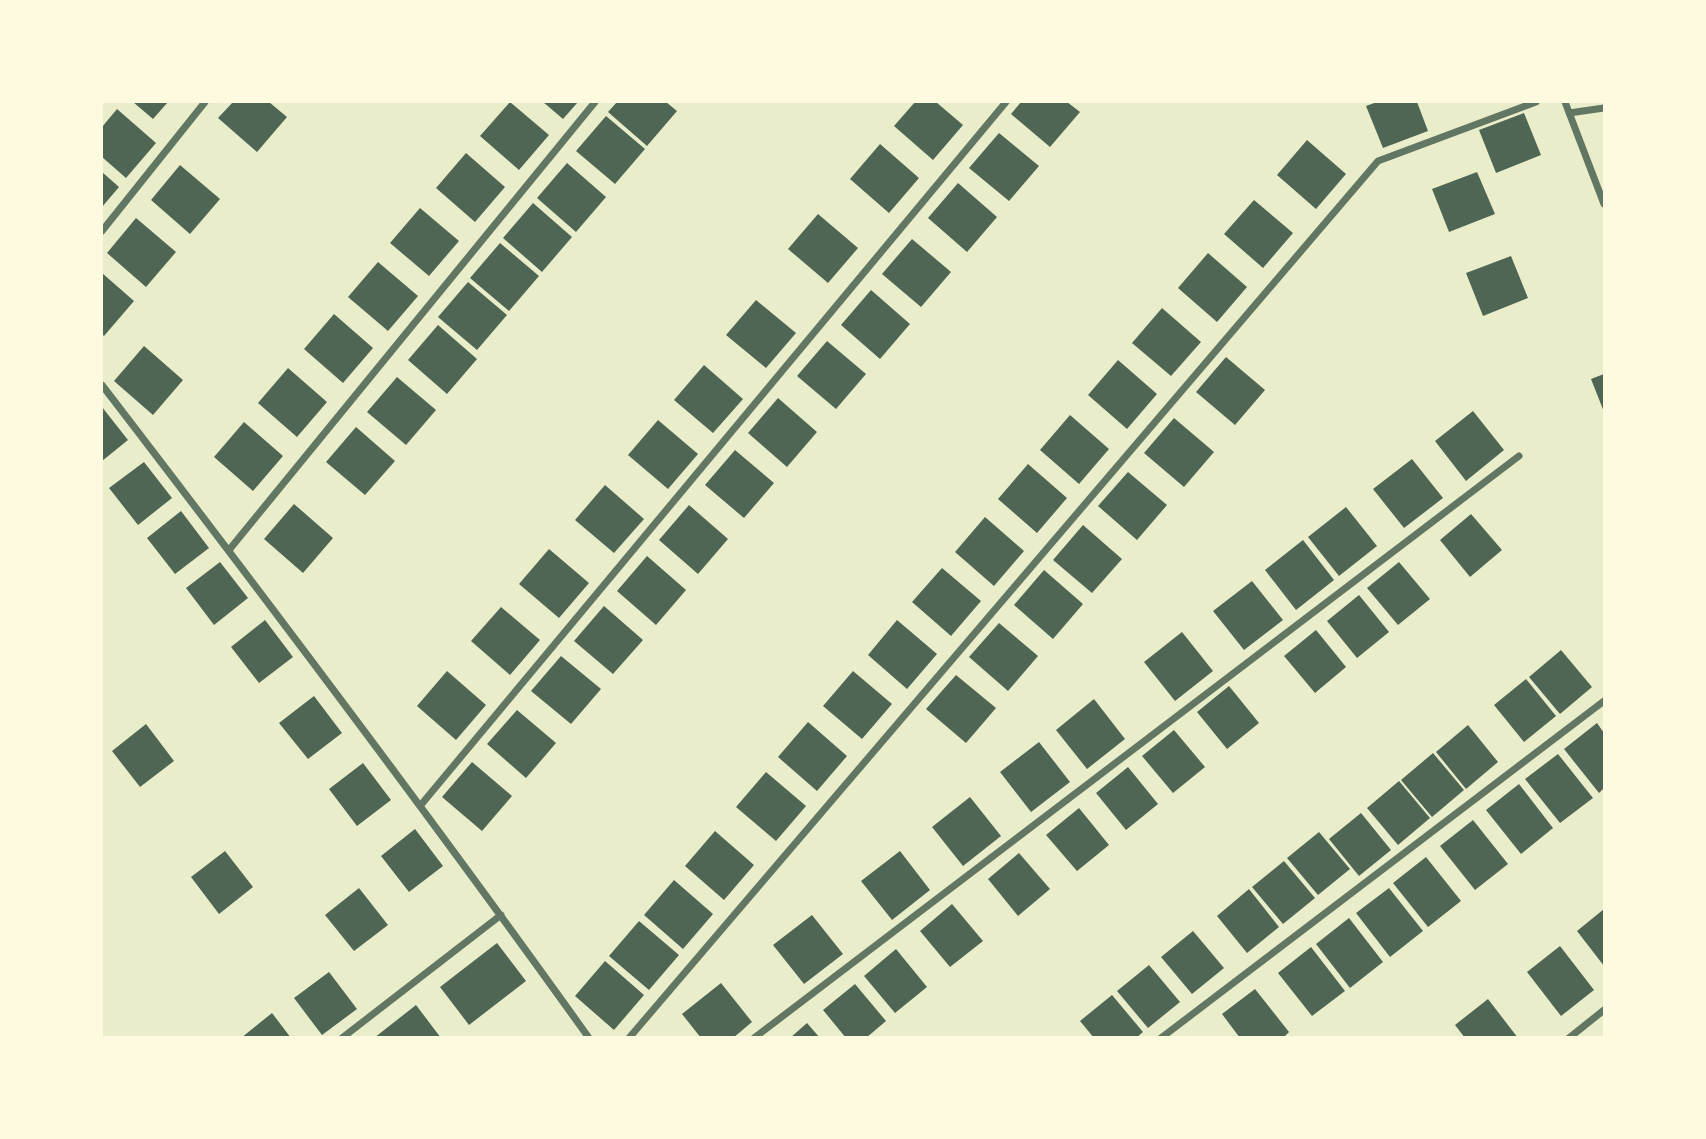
<!DOCTYPE html>
<style>
body{margin:0}
#map{position:relative;width:1706px;height:1139px;overflow:hidden;background:#e9edc9;font-family:"Libre Baskerville",serif}
canvas{display:block}
.frame{position:absolute;inset:0;border:103px solid #fefae0;pointer-events:none}
</style>
<div id="map">
<canvas width="1706" height="1139"></canvas>
<div class="frame"></div>
</div>
<script>
const ctx = document.querySelector('canvas').getContext('2d');
ctx.lineJoin = 'round';
function fill(path, color) {
  ctx.fillStyle = color;
  ctx.fill(path, 'evenodd');
}
function strokePath(path, color, width, dash) {
  ctx.strokeStyle = color;
  ctx.lineWidth = width;
  ctx.lineCap = dash ? 'butt' : 'round';
  ctx.setLineDash(dash || []);
  ctx.stroke(path);
}
fill(new Path2D(`
 M133,102H168L153,119Z
 M233,102H269L287,117L257,152L218,118Z
 M510,102L549,135L519,170L480,136Z
 M543,102H578L563,119Z
 M617,102H666L677,111L647,146L608,112Z
 M915,102H936L963,125L933,160L894,126Z
 M1021,102H1067L1080,112L1050,147L1011,114Z
 M1377,102H1417L1428,131L1383,148L1366,106Z
 M117,109L156,143L126,178L102,157V127Z
 M1524,113L1541,155L1496,173L1479,130Z
 M606,116L645,149L615,184L576,151Z
 M999,133L1039,166L1009,201L969,168Z
 M1307,140L1346,174L1316,209L1277,175Z
 M880,144L919,178L889,213L850,179Z
 M466,153L505,187L475,222L436,188Z
 M567,163L606,197L576,232L537,198Z
 M180,165L220,199L190,234L151,200Z
 M102,172L119,187L102,207Z
 M1477,172L1495,214L1449,232L1432,189Z
 M958,183L997,217L967,252L928,218Z
 M1254,200L1293,233L1263,268L1224,234Z
 M533,203L572,237L542,272L503,238Z
 M420,208L459,241L429,276L390,243Z
 M818,214L858,248L828,283L788,249Z
 M136,218L176,252L146,287L107,253Z
 M912,239L951,272L921,307L882,274Z
 M500,243L539,276L509,311L470,278Z
 M1208,253L1247,287L1217,322L1178,288Z
 M1511,256L1528,298L1483,316L1466,273Z
 M378,262L418,296L388,331L348,297Z
 M102,273L134,301L104,336L102,334Z
 M468,282L507,315L477,350L438,317Z
 M871,290L910,324L880,359L841,325Z
 M756,300L796,333L766,368L726,335Z
 M1162,308L1201,342L1171,376L1132,343Z
 M334,314L373,348L343,383L304,349Z
 M438,325L477,359L447,394L408,360Z
 M827,341L866,374L836,409L797,376Z
 M144,346L183,380L153,415L114,381Z
 M1226,357L1265,390L1235,425L1196,392Z
 M1118,360L1157,394L1127,429L1088,395Z
 M704,365L743,399L713,433L674,400Z
 M288,368L327,402L297,437L258,403Z
 M1604,374V412L1591,379Z
 M397,377L436,410L406,445L367,412Z
 M778,398L817,432L787,467L748,433Z
 M102,407L128,440L102,461Z
 M1473,411L1504,450L1466,481L1435,441Z
 M1070,415L1109,449L1079,484L1040,450Z
 M1174,418L1214,452L1184,487L1144,453Z
 M658,420L698,454L668,489L628,455Z
 M244,422L283,456L253,491L214,457Z
 M356,427L395,461L365,495L326,462Z
 M735,450L774,483L744,518L705,485Z
 M1412,459L1443,498L1404,528L1373,489Z
 M144,462L172,498L138,525L109,488Z
 M1028,464L1067,498L1037,533L998,499Z
 M1128,472L1167,505L1137,540L1098,506Z
 M605,485L644,519L614,553L575,520Z
 M294,504L333,538L303,573L264,539Z
 M689,505L728,539L698,574L659,540Z
 M1346,507L1377,546L1339,576L1308,537Z
 M181,511L209,548L175,574L147,538Z
 M1471,514L1502,550L1470,577L1440,540Z
 M985,517L1024,551L994,586L955,552Z
 M1083,525L1122,559L1092,593L1053,560Z
 M1303,540L1334,580L1296,610L1265,570Z
 M549,549L589,583L559,618L519,584Z
 M647,556L686,590L656,625L617,591Z
 M220,562L248,598L214,625L186,588Z
 M1399,562L1430,599L1398,625L1367,588Z
 M942,568L981,601L951,636L912,602Z
 M1044,570L1083,604L1053,639L1014,605Z
 M1252,581L1283,620L1244,650L1213,611Z
 M1359,595L1389,632L1357,658L1327,621Z
 M604,606L643,640L613,674L574,641Z
 M501,607L540,640L510,675L471,641Z
 M265,620L293,657L259,683L231,647Z
 M897,620L937,654L907,689L868,655Z
 M999,623L1038,656L1008,691L969,657Z
 M1316,630L1346,667L1315,693L1284,656Z
 M1182,632L1213,671L1175,701L1144,662Z
 M1561,650L1592,687L1560,714L1529,677Z
 M561,656L601,689L571,724L531,691Z
 M447,671L486,705L456,740L417,706Z
 M853,671L892,704L862,739L823,706Z
 M956,675L996,708L966,743L926,709Z
 M1526,679L1556,716L1524,742L1494,705Z
 M1229,686L1259,723L1227,749L1197,712Z
 M314,696L342,733L308,759L279,723Z
 M1094,699L1125,739L1087,769L1056,730Z
 M517,710L556,743L526,778L487,744Z
 M808,722L847,756L817,791L778,757Z
 M1597,723L1604,733V788L1599,793L1564,749Z
 M146,724L174,761L140,787L112,751Z
 M1468,725L1498,762L1466,789L1436,752Z
 M1174,730L1205,767L1173,793L1142,756Z
 M1039,742L1070,782L1031,812L1000,772Z
 M1433,753L1464,790L1432,817L1401,780Z
 M1558,754L1593,798L1560,823L1525,779Z
 M472,762L512,796L482,831L442,797Z
 M363,763L391,800L357,826L329,789Z
 M1128,767L1158,804L1126,830L1096,793Z
 M766,772L806,806L776,841L736,807Z
 M1399,781L1430,818L1398,845L1367,808Z
 M1519,784L1553,828L1521,854L1486,810Z
 M970,797L1001,836L963,866L932,827Z
 M1079,808L1109,845L1077,871L1046,835Z
 M1361,813L1391,850L1359,876L1329,839Z
 M1473,820L1508,864L1475,890L1440,846Z
 M415,829L443,866L409,892L381,856Z
 M715,831L754,865L724,900L685,866Z
 M1319,832L1350,869L1318,895L1287,858Z
 M225,851L253,887L219,914L191,877Z
 M900,851L930,890L892,920L861,881Z
 M1019,853L1050,889L1018,916L988,879Z
 M1426,857L1461,901L1428,927L1393,883Z
 M1284,861L1315,898L1283,924L1252,887Z
 M674,880L713,914L683,949L644,915Z
 M359,888L388,925L354,951L325,915Z
 M1389,888L1423,931L1390,957L1356,913Z
 M1249,889L1279,927L1247,953L1217,916Z
 M952,904L983,941L950,967L920,931Z
 M1604,909V966L1577,931Z
 M812,915L843,954L804,984L773,945Z
 M1349,918L1383,962L1350,988L1316,944Z
 M639,921L679,955L649,990L609,956Z
 M1193,931L1224,968L1192,994L1161,957Z
 M497,943L526,981L469,1025L440,987Z
 M1560,946L1594,990L1561,1016L1527,972Z
 M1311,947L1345,991L1312,1016L1278,973Z
 M896,949L927,987L895,1013L864,976Z
 M605,961L644,995L614,1030L575,996Z
 M1149,965L1180,1002L1148,1028L1117,991Z
 M329,972L357,1009L322,1035L294,998Z
 M721,983L752,1022L733,1038H701L682,1014Z
 M855,984L886,1021L866,1038H846L823,1010Z
 M1255,989L1289,1032L1283,1038H1240L1222,1014Z
 M1112,995L1143,1032L1136,1038H1094L1080,1021Z
 M1488,999L1518,1038H1465L1455,1025Z
 M416,1005L441,1038H374Z
 M272,1013L291,1038H241Z
 M807,1023L820,1038H790Z`), '#4f6655');
strokePath(new Path2D(`
 M1565,102L1604,204
 M1569,113L1604,108
 M102,231L205,102
 M102,385C267,600 431,817 589,1038
 M229,550L595,102
 M420,806L1006,102
 M342,1038L501,915
 M629,1038L1378,161L1536,102
 M754,1038L1519,456
 M1161,1038L1604,701
 M1569,1038L1604,1010`), '#617663', 7);
</script>
